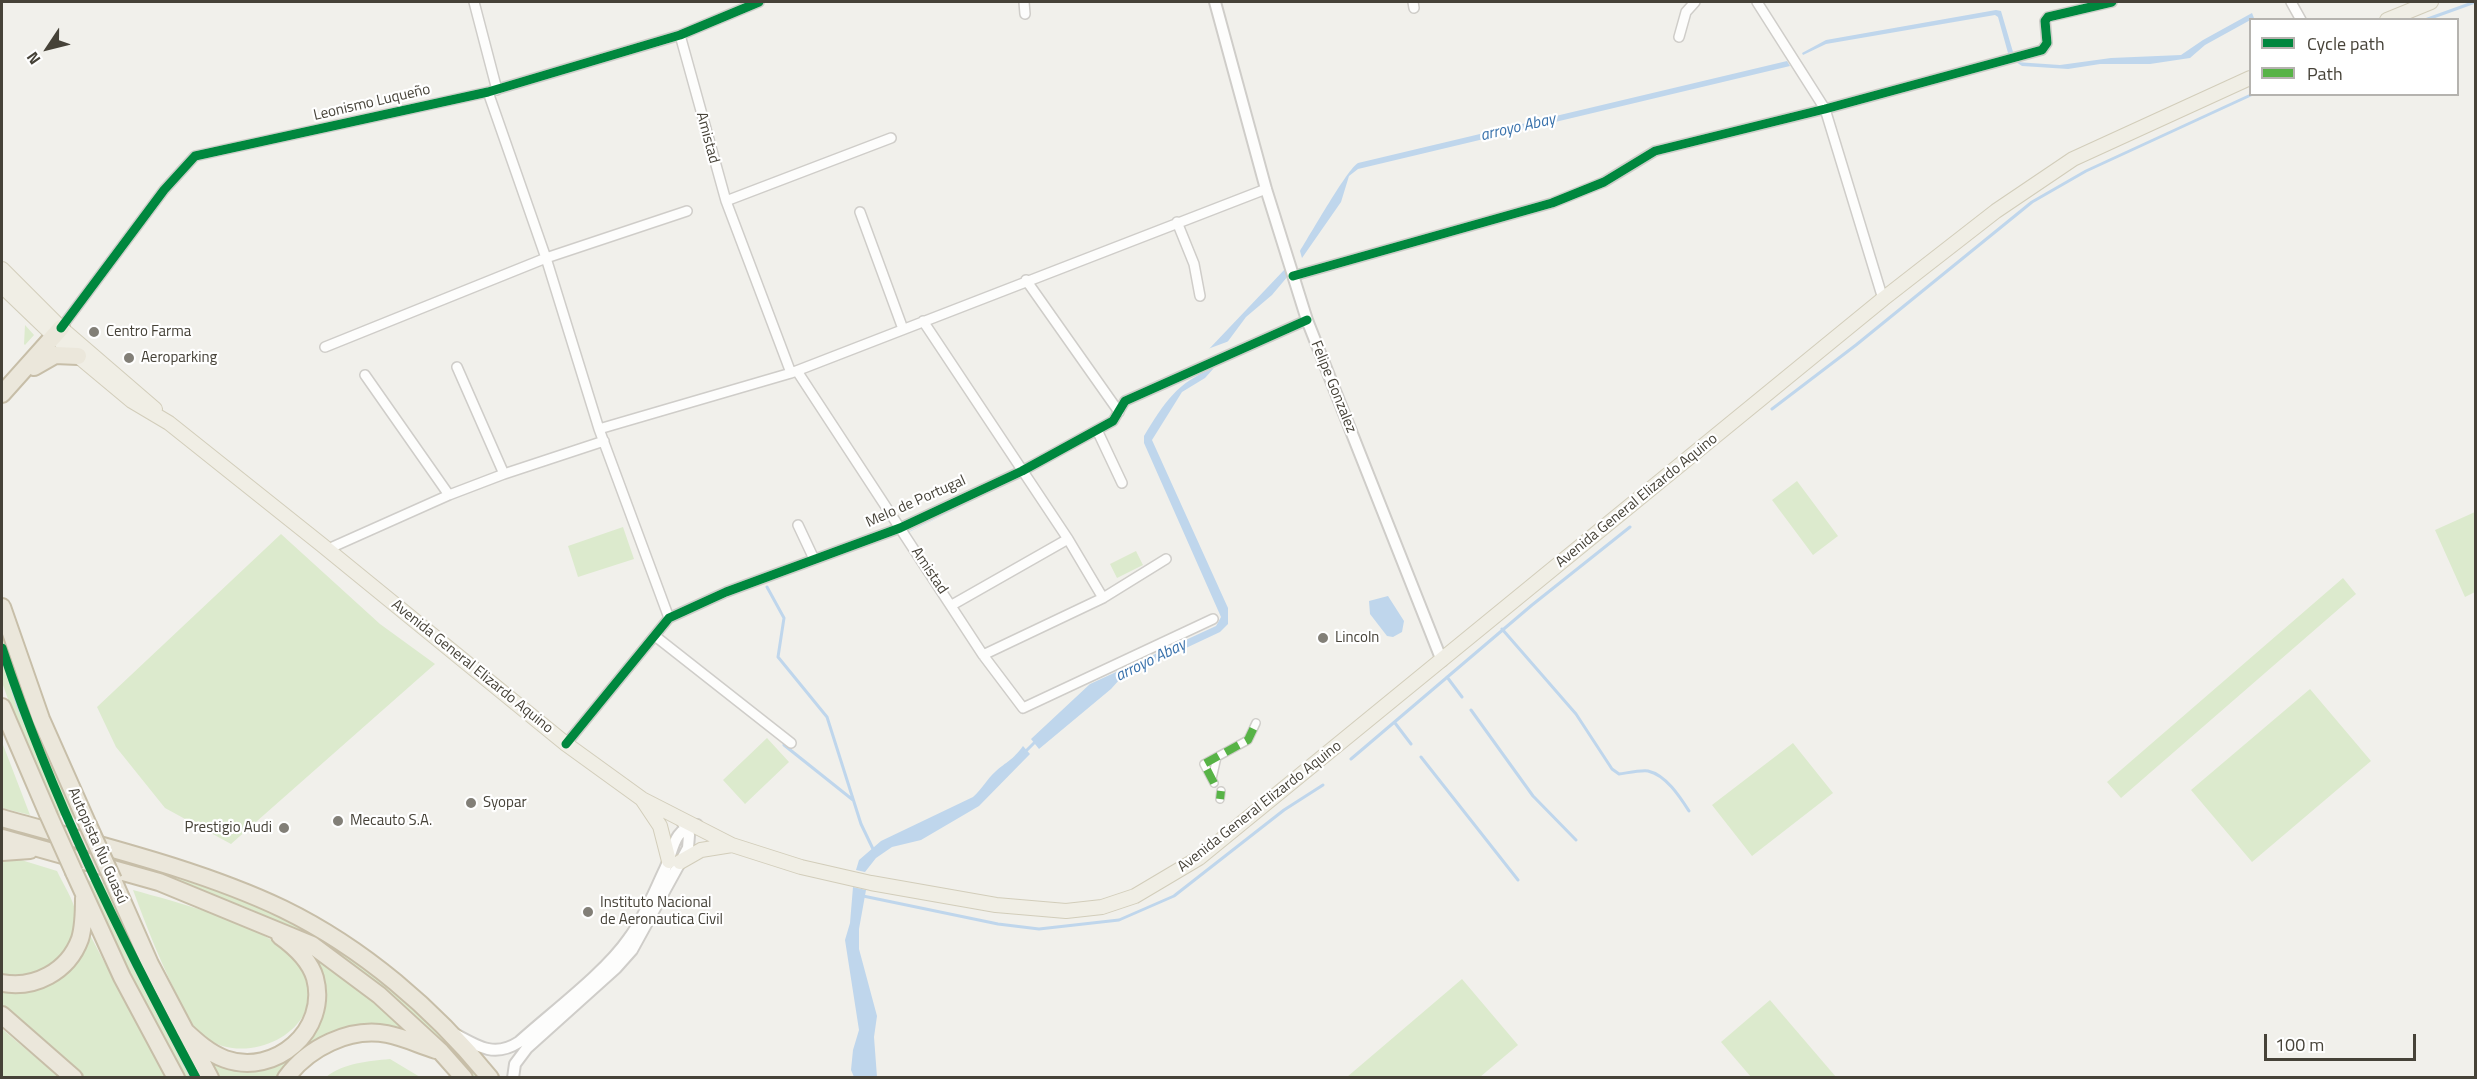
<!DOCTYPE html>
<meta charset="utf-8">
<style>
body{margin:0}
#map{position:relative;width:2477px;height:1079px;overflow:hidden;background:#f1f0eb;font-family:"Titillium Web",sans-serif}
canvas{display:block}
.frame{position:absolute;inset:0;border:3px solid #464238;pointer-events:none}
.legend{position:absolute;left:2249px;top:18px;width:210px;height:78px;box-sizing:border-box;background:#fff;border:2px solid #b5b3af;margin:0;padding:8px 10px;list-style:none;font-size:18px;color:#464238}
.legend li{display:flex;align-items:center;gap:12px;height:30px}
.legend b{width:30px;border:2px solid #b5b3af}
.north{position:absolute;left:18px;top:18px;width:60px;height:60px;-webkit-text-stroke:4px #fff;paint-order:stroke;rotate:235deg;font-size:16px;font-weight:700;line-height:24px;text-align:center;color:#464238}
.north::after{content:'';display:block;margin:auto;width:21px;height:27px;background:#464238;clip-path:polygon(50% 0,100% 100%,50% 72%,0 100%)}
.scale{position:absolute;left:2264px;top:1034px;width:152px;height:27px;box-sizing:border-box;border:3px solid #464238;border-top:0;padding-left:8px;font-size:18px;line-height:21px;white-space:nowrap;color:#464238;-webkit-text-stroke:4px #fff;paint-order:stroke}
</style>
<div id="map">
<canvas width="2477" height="1079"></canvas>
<div class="frame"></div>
<ul class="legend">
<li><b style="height:8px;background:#00873e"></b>Cycle path</li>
<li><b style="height:8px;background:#57b346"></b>Path</li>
</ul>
<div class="north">N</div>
<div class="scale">100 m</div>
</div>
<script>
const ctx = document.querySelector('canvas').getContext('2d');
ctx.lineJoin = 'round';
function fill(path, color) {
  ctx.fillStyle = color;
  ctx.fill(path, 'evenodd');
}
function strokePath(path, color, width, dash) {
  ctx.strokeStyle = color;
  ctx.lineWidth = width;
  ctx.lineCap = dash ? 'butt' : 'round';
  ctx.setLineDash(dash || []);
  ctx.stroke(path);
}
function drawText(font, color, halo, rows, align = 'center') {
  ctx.font = font + ' "Titillium Web",sans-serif';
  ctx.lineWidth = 4.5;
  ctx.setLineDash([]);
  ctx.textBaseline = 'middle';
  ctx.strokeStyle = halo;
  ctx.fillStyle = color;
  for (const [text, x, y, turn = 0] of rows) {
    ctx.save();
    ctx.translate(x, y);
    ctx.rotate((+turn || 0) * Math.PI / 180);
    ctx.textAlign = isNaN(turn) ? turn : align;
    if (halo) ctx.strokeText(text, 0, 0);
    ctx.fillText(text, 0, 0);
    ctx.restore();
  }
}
fill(new Path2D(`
 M25,325L34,335L25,345L24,344Z
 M1797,481L1838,536L1813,555L1772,500Z
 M2475,512V592L2465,597L2435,530Z
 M623,527L634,559L578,577L568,546Z
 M281,534L380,624L435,664L231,844L165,808L116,747L97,707Z
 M1136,551L1143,565L1117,578L1110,564Z
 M2343,578L2356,594L2121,798L2107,782Z
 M2,634L32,722L76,818L57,815L18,728L2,682Z
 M2310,689L2371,761L2252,862L2191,790Z
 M767,738L789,762L745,804L723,780Z
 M2,742L30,815L2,808Z
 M1793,743L1833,793L1752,856L1712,805Z
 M18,859L57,871C63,884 74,900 76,914C79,940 58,967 34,975C25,978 12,977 2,977V860Z
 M118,860C239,892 337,934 429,1021C448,1038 465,1059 482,1077H473C430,1026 393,999 339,961C309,941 281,922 248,908C207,892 165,880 122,868Z
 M85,880L106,883L203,1077H184L128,972Z
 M133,890C176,902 255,922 288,952C353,1011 255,1079 200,1034C191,1025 187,1013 181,1003C162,966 147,928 133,890Z
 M90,935L165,1077H84L2,1007V991C42,999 77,972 90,935Z
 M309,953L344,976L412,1033L378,1028L284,1069L278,1077H219L213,1063L239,1068L311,1035Z
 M1462,979L1518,1045L1480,1077H1347Z
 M1770,1000L1836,1077H1751L1721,1042Z
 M2,1029L59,1077H2Z
 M390,1059L420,1077H326C344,1063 368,1061 390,1059Z`), '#dceacd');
fill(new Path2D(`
 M1996,10L2001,11L2013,52L2008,53L1998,17L1995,15L1826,44L1803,55L1802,53L1826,40Z
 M2252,13L2254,18L2205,45L2190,58L2150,64H2100L2068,69L2022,66L2016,62L2060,65L2111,58L2181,55L2203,40Z
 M1787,61L1790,66L1358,169L1349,176L1341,202L1302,258L1300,251C1310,235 1348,168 1358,163Z
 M1285,269L1288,276L1272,295L1246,317L1223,348L1209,349Z
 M1214,368L1205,378L1182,392L1152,440L1228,608V624L1220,632L1120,679L1111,689L1039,749L1031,739L1090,684L1216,626L1221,617L1144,443V436C1164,403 1177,382 1214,368Z
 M1018,478L909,532H908Z
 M1388,596L1404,621L1402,632L1393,637L1387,636L1370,614L1369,601Z
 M1023,746L1030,754L979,806L921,840L892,847L876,858L865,872L856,870L859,860L881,841L973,797C982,789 987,779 995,772C1007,761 1012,761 1023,746Z
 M853,887L866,890L859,929V949L877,1016L874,1037L877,1077H854L851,1070L853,1050L859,1030L845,940L850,923Z`), '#bfd6ec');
fill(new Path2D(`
 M1232,340L1225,350L1209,357L1205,355V350Z`), '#f1f0eb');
strokePath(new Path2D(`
 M2425,20L2475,2
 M1772,409L1856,345L2032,202L2086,171L2253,94
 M767,587L784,618L778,657L827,717L861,824L873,849
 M1502,629L1576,714L1612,769L1619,774C1627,773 1640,770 1648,771C1666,775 1680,797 1689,811
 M2,656L18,706L65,814
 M1447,677L1462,697
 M1471,710L1533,796L1576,840
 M1395,723L1411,744
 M784,745L853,800
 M1025,752L1037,740
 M1421,757L1518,880
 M1351,759L1532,605L1630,527
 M97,885L131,960L192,1078
 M863,896L998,924L1039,929L1119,920L1174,896L1284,810L1323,785`), '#bfd6ec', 3);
const pedestrian = new Path2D(`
 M1212,779L1217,757
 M1214,783L1204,764L1248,740L1256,723
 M1220,799L1221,791`);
const minor = new Path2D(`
 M474,2L497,90
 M1024,2L1025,14
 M1413,2L1414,8
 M1757,2L1825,109L1883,299
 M2291,2L2301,20
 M680,35L726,201L791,373
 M1679,37L1686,12L1695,2
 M488,92L546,258L599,429L669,618
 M726,201L891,138
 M860,212L903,329
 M1177,222L1194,264L1200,296
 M1293,276L1552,203L1604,182L1655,151L1825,109L2042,50L2047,43L2045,21L2048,17L2112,2
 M1026,280L1119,412
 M923,321L1068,539L1103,598
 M61,328L164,190L195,156L488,92L680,35L759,2
 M325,347L546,258L687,211
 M457,367L504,474
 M797,371L983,655L1023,708L1213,619
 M365,375L449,495
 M599,429L791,373L1266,189
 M1097,430L1122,483
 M798,525L814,559
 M328,549L449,495L504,474L604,441
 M952,605L1068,539
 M655,636L791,743
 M983,655L1103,598L1166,559
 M566,744L669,618L726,592L900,528L1022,471L1113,421L1125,401L1307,320`);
const tertiary = new Path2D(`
 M1215,2L1266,189L1307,320L1442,661
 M457,1035C480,1048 496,1057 519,1042C552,1012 605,973 629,938C644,918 654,892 665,869C674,850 672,829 697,825
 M513,1078L515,1064L527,1048L616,968L632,950L688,848L689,835L683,823`);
const primary = new Path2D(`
 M2387,20L2431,2
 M2,269L61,328L155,409
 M2,286L54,336L132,401L169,423L322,545L566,744L642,799L732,845L801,867L871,883L996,905L1066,911L1102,907L1135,896L1199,858L1883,299L1996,211L2073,159L2250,78
 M642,799L660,826L669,861
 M680,862L701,850L732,845`);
const motorway = new Path2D(`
 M34,367L55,355L78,356
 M2,394L61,328
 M2,607L41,719L88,825
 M2,707L48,814
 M2,818C93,844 197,868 283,909C363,948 434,1009 490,1078
 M2,838L159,882L312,945L379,995L441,1052L464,1078
 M2,852L30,850
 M74,872L122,977L176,1078
 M113,880L150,964L210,1078
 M2,983C34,989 68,972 80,939C84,926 84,911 84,898
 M2,1015L74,1078
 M184,1030C197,1042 209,1053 225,1059C275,1077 329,1030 315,978C310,961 294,946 280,936
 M286,1078C308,1048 349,1027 387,1034C403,1037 420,1045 436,1050`);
strokePath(pedestrian, '#cfcdc9', 10);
strokePath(minor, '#cfcdc9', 12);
strokePath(tertiary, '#cfcdc9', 14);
strokePath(primary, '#d2cdba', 16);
strokePath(motorway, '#c7bea8', 20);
strokePath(pedestrian, '#fdfdfc', 7);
strokePath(minor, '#fdfdfc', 9);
strokePath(tertiary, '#fdfdfc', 10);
strokePath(primary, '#f0eee5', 14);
strokePath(motorway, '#ebe7db', 16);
const motorwayBridge = new Path2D(`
 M48,814L74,872
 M88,825L113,880`);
strokePath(motorwayBridge, '#c7bea8', 20, []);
strokePath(motorwayBridge, '#ebe7db', 16);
strokePath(new Path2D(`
 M1214,783L1204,764L1248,740L1256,723
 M1220,799L1221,791`), '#57b346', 8, [15, 8]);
strokePath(new Path2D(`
 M1293,276L1552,203L1604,182L1655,151L1825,109L2042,50L2047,43L2045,21L2048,17L2112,2
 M61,328L164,190L195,156L488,92L680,35L759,2
 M2,648C51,797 122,940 196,1078
 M566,744L669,618L726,592L900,528L1022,471L1113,421L1125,401L1307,320`), '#00873e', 9);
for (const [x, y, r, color] of [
 [94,332,6,"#827f77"],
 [129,358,6,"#827f77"],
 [1323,638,6,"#827f77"],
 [471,803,6,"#827f77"],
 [338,821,6,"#827f77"],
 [284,828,6,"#827f77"],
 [588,912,6,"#827f77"]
]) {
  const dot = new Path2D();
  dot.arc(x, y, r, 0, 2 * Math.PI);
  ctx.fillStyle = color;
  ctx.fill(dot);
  strokePath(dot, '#fff', 2);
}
drawText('15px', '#464238', '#fff', [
 ["Leonismo Luqueño",372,103,-13],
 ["Amistad",707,138,75],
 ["Felipe Gonzalez",1333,387,68],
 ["Avenida General Elizardo Aquino",1637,501,-39],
 ["Melo de Portugal",916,502,-24],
 ["Amistad",929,571,56],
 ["Avenida General Elizardo Aquino",472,667,39],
 ["Avenida General Elizardo Aquino",1260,807,-38],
 ["Autopista Ñu Guasú",97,846,66]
]);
drawText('15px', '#464238', '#fff', [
 ["Centro Farma",106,332],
 ["Aeroparking",141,358],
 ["Lincoln",1335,638],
 ["Syopar",483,803],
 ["Mecauto S.A.",350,821],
 ["Prestigio Audi",272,828,"right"],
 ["Instituto Nacional",600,903],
 ["de Aeronautica Civil",600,920]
], 'left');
drawText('italic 16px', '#3871ab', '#fff', [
 ["arroyo Abay",1518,128,-13],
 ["arroyo Abay",1151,661,-26]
]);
</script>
